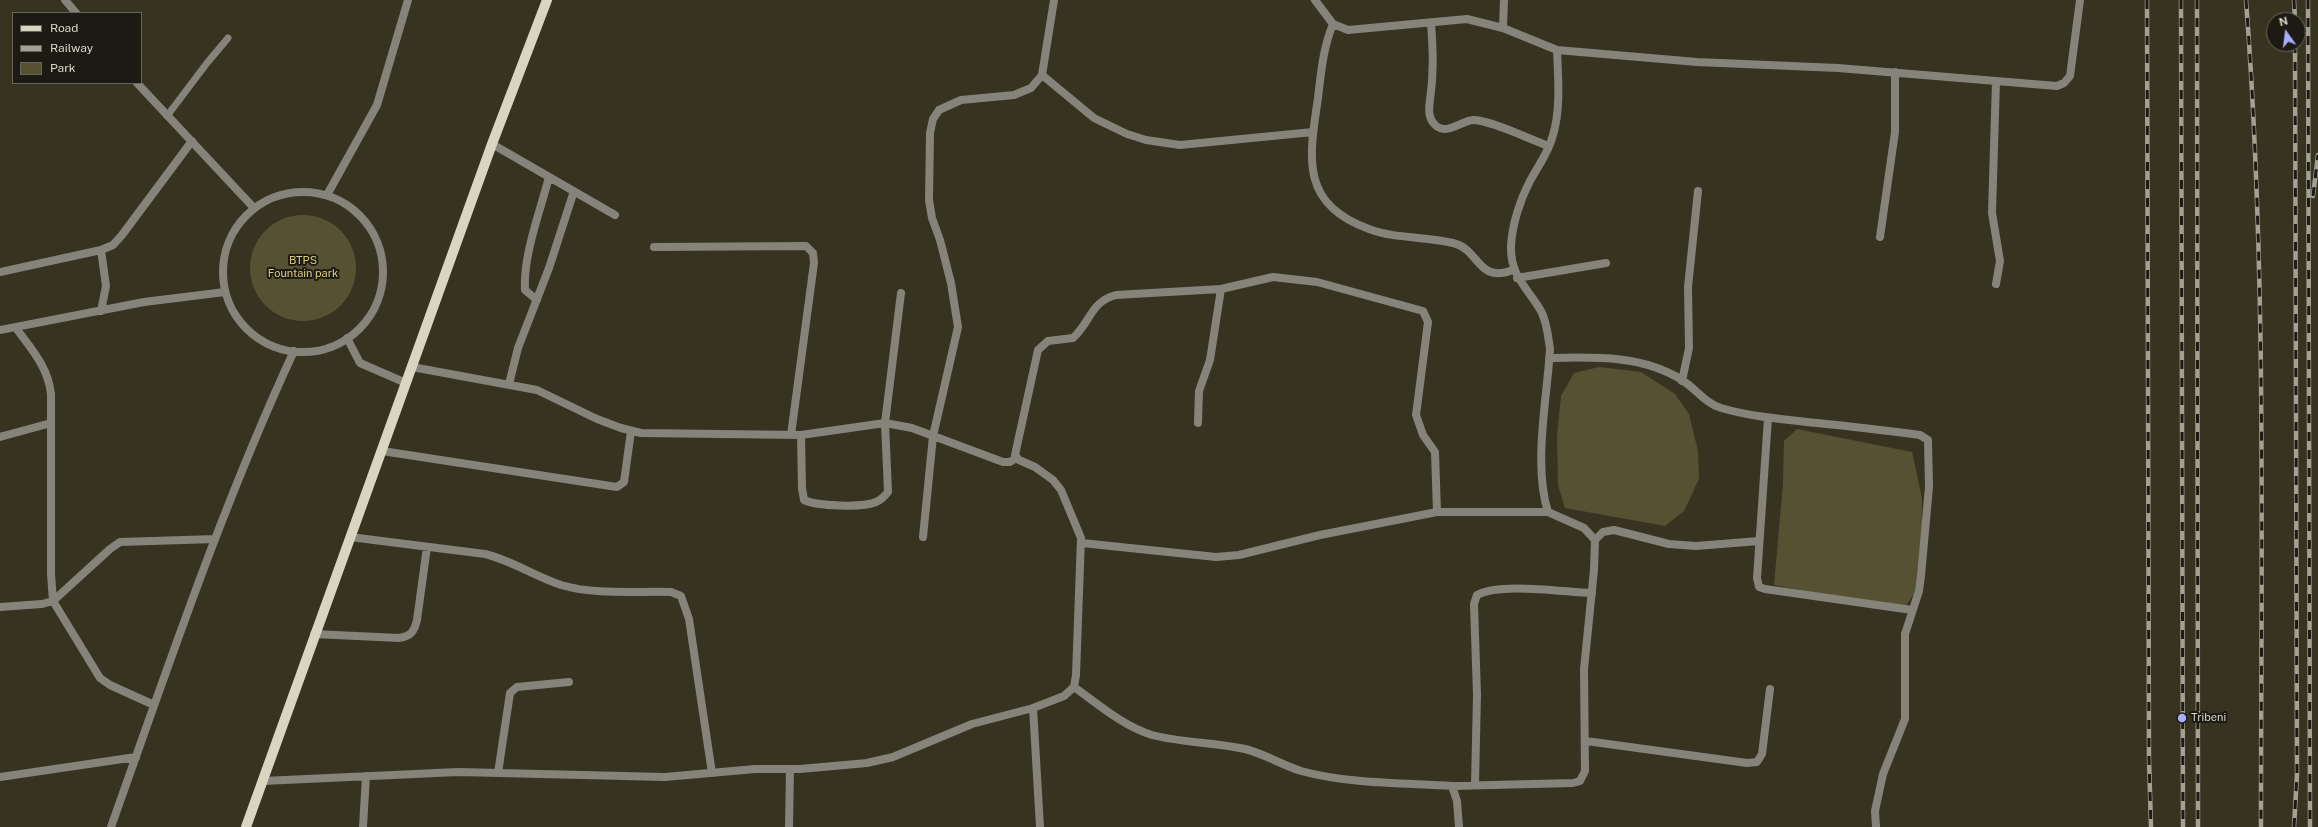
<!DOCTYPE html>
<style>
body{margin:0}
#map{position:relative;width:2318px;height:827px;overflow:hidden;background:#363320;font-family:"Public Sans",sans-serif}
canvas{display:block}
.legend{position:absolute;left:12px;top:12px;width:130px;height:72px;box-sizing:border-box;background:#1c1a12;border:1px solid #68665c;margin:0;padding:5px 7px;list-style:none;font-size:12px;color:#d9d7cb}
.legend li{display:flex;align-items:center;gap:8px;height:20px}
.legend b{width:20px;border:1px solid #68665c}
.north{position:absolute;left:2266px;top:12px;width:40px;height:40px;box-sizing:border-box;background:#1c1a12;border:1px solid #68665c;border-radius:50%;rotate:346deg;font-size:11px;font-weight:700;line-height:16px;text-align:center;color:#d9d7cb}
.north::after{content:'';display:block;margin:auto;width:14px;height:18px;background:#a8b0fc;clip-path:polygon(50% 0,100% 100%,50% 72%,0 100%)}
</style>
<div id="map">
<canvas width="2318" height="827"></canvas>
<ul class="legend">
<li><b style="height:5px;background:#d8d5c1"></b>Road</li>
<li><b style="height:5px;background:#a3a193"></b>Railway</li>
<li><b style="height:11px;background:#575134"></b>Park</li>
</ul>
<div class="north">N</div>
</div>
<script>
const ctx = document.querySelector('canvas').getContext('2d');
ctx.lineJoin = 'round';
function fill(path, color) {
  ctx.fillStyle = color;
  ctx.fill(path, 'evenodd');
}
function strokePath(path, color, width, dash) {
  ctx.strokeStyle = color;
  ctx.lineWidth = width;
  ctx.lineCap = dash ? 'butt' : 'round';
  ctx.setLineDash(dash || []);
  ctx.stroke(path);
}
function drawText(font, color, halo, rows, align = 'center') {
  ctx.font = font + ' "Public Sans",sans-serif';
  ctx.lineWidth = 4;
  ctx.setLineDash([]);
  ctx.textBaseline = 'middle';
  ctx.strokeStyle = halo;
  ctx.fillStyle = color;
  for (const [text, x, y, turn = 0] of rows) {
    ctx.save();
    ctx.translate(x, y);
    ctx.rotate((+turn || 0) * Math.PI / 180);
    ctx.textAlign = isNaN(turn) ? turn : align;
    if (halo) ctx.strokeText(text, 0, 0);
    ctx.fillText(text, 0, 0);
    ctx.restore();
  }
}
fill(new Path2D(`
 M250 268a53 53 0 1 1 106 0a53 53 0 1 1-106 0Z
 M1599,367L1641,372L1675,394L1689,414L1698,451L1699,479L1684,511L1665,526L1565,508L1558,485L1557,436L1561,396L1574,373Z
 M1797,429L1912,452L1922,498V540L1918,588L1903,610L1774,585L1783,484L1784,441Z`), '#575134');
strokePath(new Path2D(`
 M167,116L207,63L228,38`), '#85837a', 7);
strokePath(new Path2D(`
 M65,0L76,13
 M1315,0L1333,24L1348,30L1467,19L1503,28L1557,50L1697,62L1838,68L2057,86L2064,83L2070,76L2080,0
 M1431,23C1433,50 1434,73 1430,100C1429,106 1428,115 1432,121C1443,139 1460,121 1473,120C1491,120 1531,140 1549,146
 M1333,24C1323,48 1321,73 1318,98C1309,158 1300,204 1369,229C1395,239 1425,236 1453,243C1480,249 1477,284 1513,270
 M1503,28L1504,0
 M1042,75L1094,118L1127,134L1146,140L1180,145L1313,132
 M1996,81L1992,213L2000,261L1996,284
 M137,83L254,208
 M492,144L615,215
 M223 272a80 80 0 1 1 160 0a80 80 0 1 1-160 0Z
 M327,195L377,105L408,0
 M1880,237L1895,132V72
 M654,247L806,246L813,253L814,263L791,435
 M101,250L106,286L101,311
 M0,272L101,250L113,245L122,235L192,141
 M1517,278L1606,263
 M537,300L525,290C523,255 540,212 549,177
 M16,328C32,350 48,367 51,394V574L53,601L100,678L110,685L154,705
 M0,330L144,302L225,292
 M347,338L360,363L406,383
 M1549,358C1595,357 1642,355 1682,380C1696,389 1705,403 1721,408C1756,418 1791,420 1826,424C1858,427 1889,431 1920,435L1928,440L1929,487L1921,576L1919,591L1905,634V719L1883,774L1875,811L1876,827
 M412,367L537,390L597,419L621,428L641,433L801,435L885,423L912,428L1003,462H1010L1016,458
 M1682,381L1689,348L1688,287L1698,191
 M509,384L518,348L549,268L574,191
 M1768,418L1757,578L1759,587L1765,589L1912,610
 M1198,423L1199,391L1210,360L1221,289
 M801,435L802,488L804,500C817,506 862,508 876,502C881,500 884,497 888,492L885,423L901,293
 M0,437L51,423
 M382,451L617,487L624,482L631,431
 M350,537L485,554C513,561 534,576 561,585C595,595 635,591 671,592L681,596L689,619L712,773
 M923,537L933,436L958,327L951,283L940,240L932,218L929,200L930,133L933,119L939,110L961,100L1014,95L1031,88L1042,75L1054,0
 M1595,540L1603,532L1614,530L1669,544L1696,546L1759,541
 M1082,543L1216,557L1239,555L1320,535L1437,512H1548
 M0,607L42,604L53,601L110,549L120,542L215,539
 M314,634L399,638C411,636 414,632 417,620L427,547
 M1074,687C1098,704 1123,726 1152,735C1182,743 1214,742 1245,749C1265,754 1282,765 1301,771C1349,784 1403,783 1452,786L1457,801L1459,827
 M1033,708L1040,827
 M1586,741L1747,763L1757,762L1762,754L1770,689
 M498,773L510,693L517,687L569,682
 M0,777L136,757
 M263,781L458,772L665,777L755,769H800L867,763L893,757L972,724L1033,708L1064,696L1074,687L1076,675L1081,538L1061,490L1053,480L1035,467L1019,460L1015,455L1038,350L1048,341L1073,338C1091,322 1090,302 1116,295L1221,289L1273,277L1317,282L1423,311L1428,322L1416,415L1423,435L1435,452L1437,512
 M1475,784L1477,695L1474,604L1477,595C1500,582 1563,592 1592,593
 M1452,786L1573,783L1580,781L1585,771L1584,669L1594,570L1595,540L1584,528L1548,512C1533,464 1547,400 1550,349C1548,336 1547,322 1541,311C1527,287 1510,276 1511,246C1512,225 1520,200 1530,181C1538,166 1549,152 1553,135C1561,108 1558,78 1557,50
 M111,827C168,667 222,506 294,351
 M363,827L366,776
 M789,827L790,769`), '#85837a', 8);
strokePath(new Path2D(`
 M246,827L492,144L547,0`), '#d8d5c1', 10);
const rail = new Path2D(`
 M2147,0L2149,758L2151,827
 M2181,0L2183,827
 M2197,0L2198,827
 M2246,0C2267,275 2261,551 2261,827
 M2294,0L2295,20
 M2308,0L2310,827
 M2313,196L2318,155
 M2294,827L2297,774L2295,44`);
strokePath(rail, '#a3a193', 4.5);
strokePath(rail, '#1c1a12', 3, [9]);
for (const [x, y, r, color] of [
 [2182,718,5,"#a8b0fc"]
]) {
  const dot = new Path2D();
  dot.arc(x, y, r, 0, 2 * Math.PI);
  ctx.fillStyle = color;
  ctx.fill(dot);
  strokePath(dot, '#1c1a12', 1.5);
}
drawText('11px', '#dbcd82', '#1c1a12', [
 ["BTPS",303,261],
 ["Fountain park",303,274]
]);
drawText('11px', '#d9d7cb', '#1c1a12', [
 ["Tribeni",2191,718]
], 'left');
</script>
